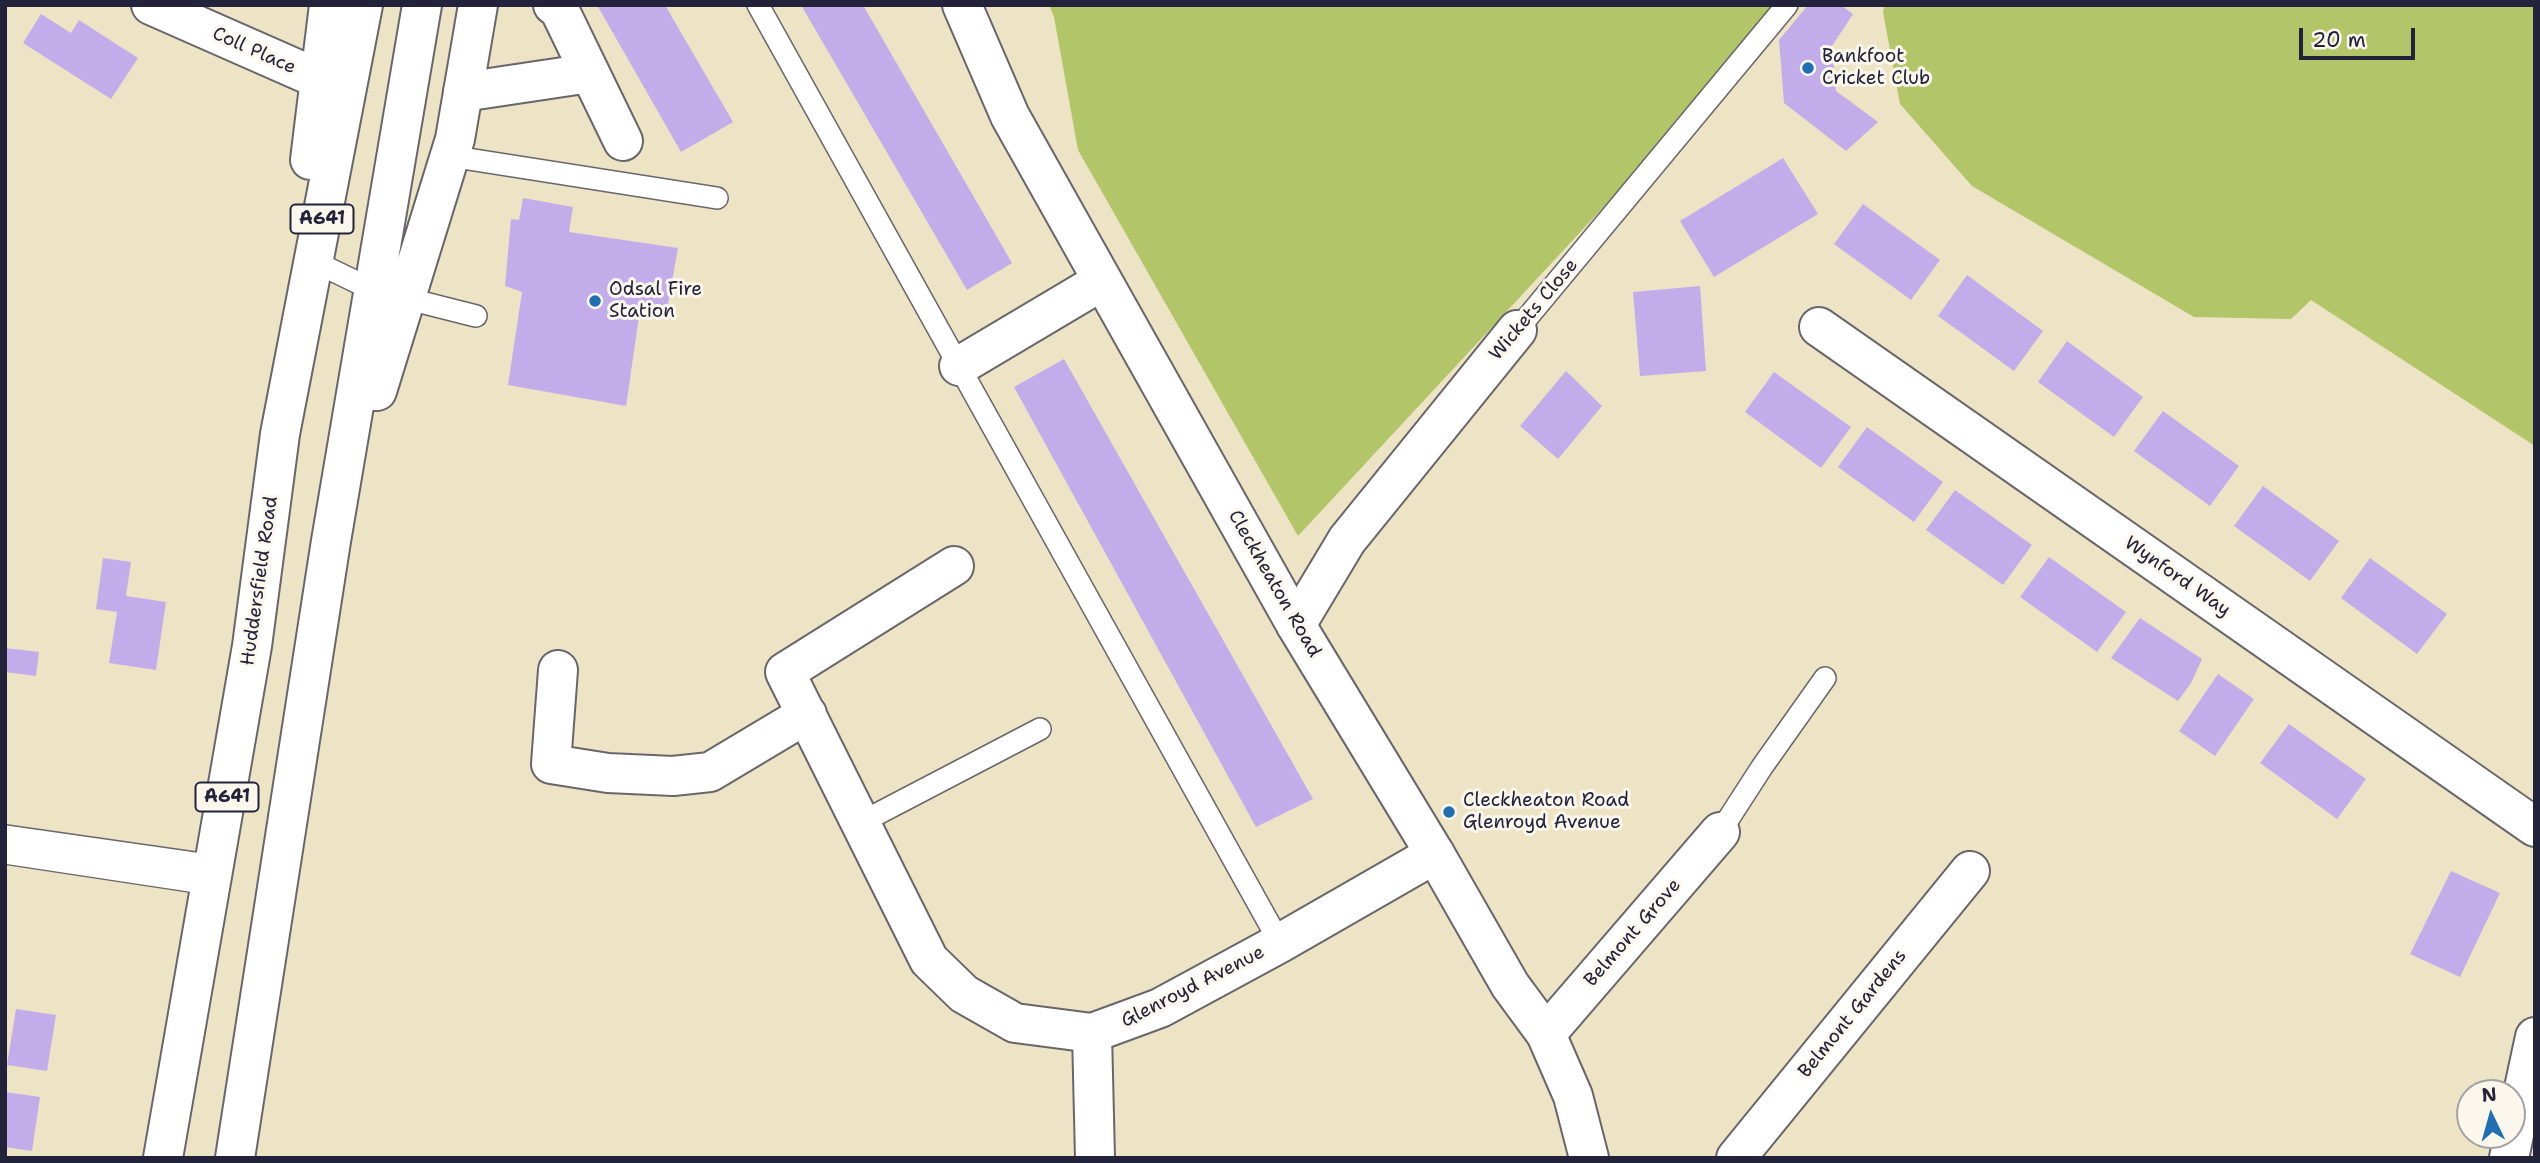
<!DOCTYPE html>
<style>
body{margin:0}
#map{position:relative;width:2540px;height:1163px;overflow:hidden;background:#ede4c5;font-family:"Shantell Sans",sans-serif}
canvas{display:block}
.frame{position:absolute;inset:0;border:7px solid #22223b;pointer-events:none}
.north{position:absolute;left:2456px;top:1079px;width:70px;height:70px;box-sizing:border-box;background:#fbf7ec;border:2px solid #a4a2a5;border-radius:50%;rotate:355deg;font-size:19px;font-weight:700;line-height:28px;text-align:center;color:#22223b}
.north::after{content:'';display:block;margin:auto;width:24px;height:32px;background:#1f6fb2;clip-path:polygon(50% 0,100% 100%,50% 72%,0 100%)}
.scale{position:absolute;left:2299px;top:28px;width:116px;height:32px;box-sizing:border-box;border:4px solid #22223b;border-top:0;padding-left:9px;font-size:21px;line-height:24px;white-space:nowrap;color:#22223b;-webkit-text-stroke:5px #fbf7ec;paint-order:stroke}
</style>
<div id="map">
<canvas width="2540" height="1163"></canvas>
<div class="frame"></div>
<div class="north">N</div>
<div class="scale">20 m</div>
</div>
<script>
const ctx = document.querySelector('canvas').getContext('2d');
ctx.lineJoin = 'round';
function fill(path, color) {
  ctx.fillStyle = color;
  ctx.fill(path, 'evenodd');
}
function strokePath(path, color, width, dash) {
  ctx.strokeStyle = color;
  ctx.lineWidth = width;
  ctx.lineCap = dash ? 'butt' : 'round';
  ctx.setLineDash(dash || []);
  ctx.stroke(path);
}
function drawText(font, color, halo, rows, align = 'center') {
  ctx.font = font + ' "Shantell Sans",sans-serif';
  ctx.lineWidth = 6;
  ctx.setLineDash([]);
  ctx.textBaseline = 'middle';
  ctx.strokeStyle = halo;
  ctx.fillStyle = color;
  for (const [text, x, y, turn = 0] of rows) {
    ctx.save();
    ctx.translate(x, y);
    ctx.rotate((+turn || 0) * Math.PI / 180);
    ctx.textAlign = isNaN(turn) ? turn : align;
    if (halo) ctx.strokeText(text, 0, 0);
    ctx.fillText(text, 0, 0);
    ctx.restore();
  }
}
fill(new Path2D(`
 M1049,5H1787L1755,44L1298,536L1078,150L1054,17Z
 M1885,5H2535V446L2311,300L2291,319L2194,317L1972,186L1900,104L1883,12Z`), '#b2c569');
fill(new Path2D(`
 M597,5H665L733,122L681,152Z
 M801,5H863L1012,263L967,290Z
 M1808,5H1841L1853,14L1832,46L1836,91L1878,122L1846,151L1784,103L1779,40Z
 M41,14L71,33L79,20L138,58L111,99L23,43Z
 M1783,158L1818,214L1714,277L1680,221Z
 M523,198L573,207L569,232L678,248L666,315L640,310L626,406L508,385L522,292L505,286L511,219L519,220Z
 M1863,204L1940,260L1911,300L1834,244Z
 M1967,275L2043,331L2014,371L1938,316Z
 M1700,286L1706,371L1640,376L1633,292Z
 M2067,341L2143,397L2114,437L2038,382Z
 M1064,359L1313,799L1256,827L1014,387Z
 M1566,371L1602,406L1558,459L1520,426Z
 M1774,372L1851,427L1821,468L1745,412Z
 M2163,411L2239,466L2210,506L2134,451Z
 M1867,427L1943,482L1914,522L1838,467Z
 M2263,486L2339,541L2310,581L2234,526Z
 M1955,490L2032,545L2003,585L1926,530Z
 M2049,557L2126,612L2097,652L2020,597Z
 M103,558L131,562L126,596L166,602L156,670L109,663L117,612L96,609Z
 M2370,558L2447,614L2417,654L2341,598Z
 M2140,618L2202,659L2191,683L2178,701L2111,658Z
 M5,648L39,652L36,676L5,672Z
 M2218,674L2254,699L2215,756L2179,731Z
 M2289,724L2366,779L2337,819L2260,763Z
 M2451,871L2500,893L2460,977L2410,954Z
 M16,1009L56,1015L47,1071L7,1065Z
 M5,1092L40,1097L32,1151L5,1147Z`), '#c2adea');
const lane = new Path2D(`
 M758,5L1280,943
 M449,156L717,198
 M307,258L373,290L476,316
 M1517,330L1787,5
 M860,823L1040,729
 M1720,832L1762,767L1825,678
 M5,836L215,866
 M5,853L210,884`);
const street = new Path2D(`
 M151,5L319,79
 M590,73L623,141
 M463,92L590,73L559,9L553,5
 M1819,327L2535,827
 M959,366L1102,281
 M954,566L785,672L929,960L964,994L1015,1023L1092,1033L1160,1008L1280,943L1435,854
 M1296,625L1347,540L1517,330
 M558,670L551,764L608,773L673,776L710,772L807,714
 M1092,1033L1095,1158
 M1546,1034L1720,832
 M1736,1158L1970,871
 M2509,1158L2535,1037`);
const secondary = new Path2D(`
 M962,5L1010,116L1296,625L1435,854L1510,985L1546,1034L1573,1096L1589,1158`);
const primary = new Path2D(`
 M310,160L329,5
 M377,391L455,139L478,5
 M163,1158L252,646L280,434L363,5
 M235,1158L331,541L422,5`);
strokePath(lane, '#69666b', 24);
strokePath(street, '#69666b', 42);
strokePath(secondary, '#69666b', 42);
strokePath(primary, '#69666b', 42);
strokePath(lane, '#fff', 21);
strokePath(street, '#fff', 38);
strokePath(secondary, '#fff', 38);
strokePath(primary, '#fff', 38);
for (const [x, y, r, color] of [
 [1808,68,7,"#1f6fb2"],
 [595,301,7,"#1f6fb2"],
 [1449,812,7,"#1f6fb2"]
]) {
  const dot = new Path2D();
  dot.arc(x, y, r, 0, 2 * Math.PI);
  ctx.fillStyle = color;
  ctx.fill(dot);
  strokePath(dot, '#fbf7ec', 2.5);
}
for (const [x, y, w] of [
 [322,219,63],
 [227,797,63]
]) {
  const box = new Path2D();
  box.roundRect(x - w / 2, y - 14.5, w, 29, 5);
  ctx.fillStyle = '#fbf7ec';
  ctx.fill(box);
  strokePath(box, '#22223b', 2);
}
drawText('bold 18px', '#22223b', null, [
 ["A641",322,219],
 ["A641",227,797]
]);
drawText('19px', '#22223b', '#fbf7ec', [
 ["Coll Place",254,51,24],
 ["Wickets Close",1534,310,-50],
 ["Wynford Way",2177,577,35],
 ["Huddersfield Road",260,581,-82],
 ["Cleckheaton Road",1274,584,60],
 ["Belmont Grove",1633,933,-49],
 ["Glenroyd Avenue",1193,987,-27],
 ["Belmont Gardens",1853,1014,-51]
]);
drawText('19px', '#22223b', '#fbf7ec', [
 ["Bankfoot",1822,57],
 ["Cricket Club",1822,79],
 ["Odsal Fire",609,290],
 ["Station",609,312],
 ["Cleckheaton Road",1463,801],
 ["Glenroyd Avenue",1463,823]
], 'left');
</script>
